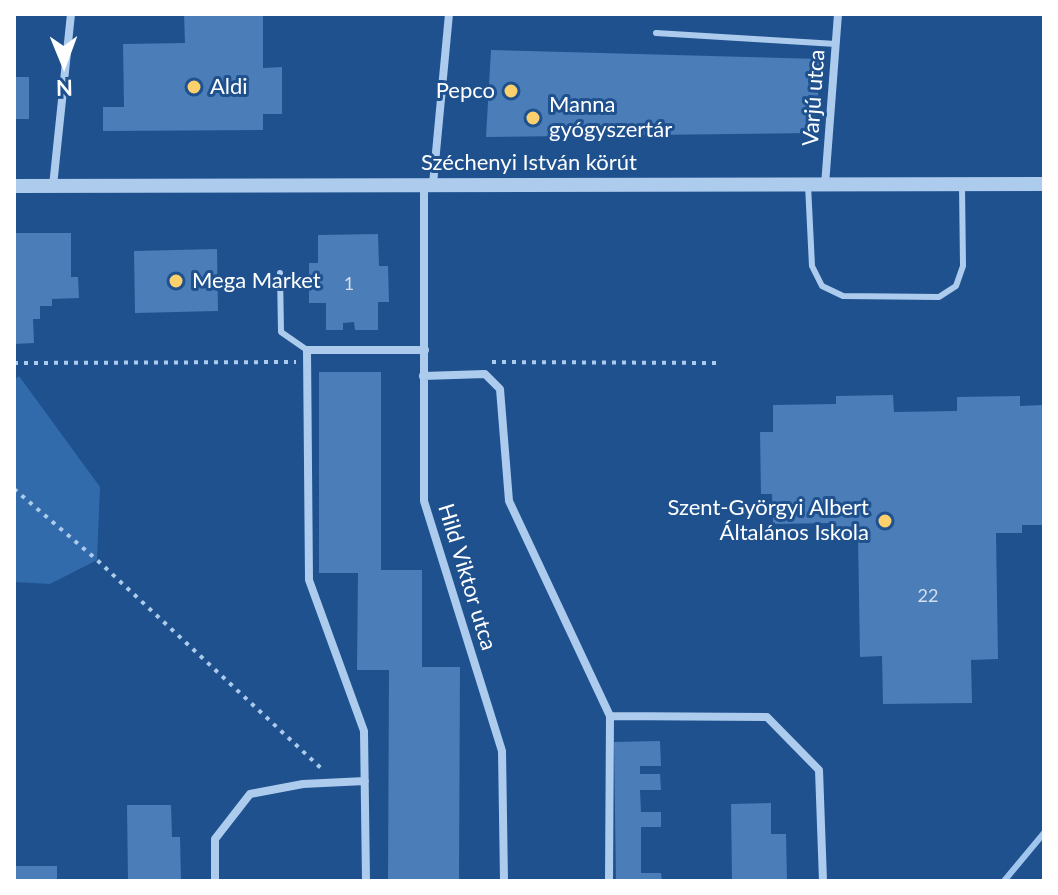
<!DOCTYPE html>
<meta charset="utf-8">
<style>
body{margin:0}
#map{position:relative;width:1058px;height:895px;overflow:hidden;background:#1e518e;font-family:Lato,sans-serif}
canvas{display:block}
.frame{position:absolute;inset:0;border:16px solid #fff;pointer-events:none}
.north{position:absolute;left:24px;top:24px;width:80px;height:80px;-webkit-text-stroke:6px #1e518e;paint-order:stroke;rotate:179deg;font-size:22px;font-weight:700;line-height:32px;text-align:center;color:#fff}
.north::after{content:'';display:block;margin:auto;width:28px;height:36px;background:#fff;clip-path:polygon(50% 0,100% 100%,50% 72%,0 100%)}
</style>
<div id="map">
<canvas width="1058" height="895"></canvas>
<div class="frame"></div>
<div class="north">N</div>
</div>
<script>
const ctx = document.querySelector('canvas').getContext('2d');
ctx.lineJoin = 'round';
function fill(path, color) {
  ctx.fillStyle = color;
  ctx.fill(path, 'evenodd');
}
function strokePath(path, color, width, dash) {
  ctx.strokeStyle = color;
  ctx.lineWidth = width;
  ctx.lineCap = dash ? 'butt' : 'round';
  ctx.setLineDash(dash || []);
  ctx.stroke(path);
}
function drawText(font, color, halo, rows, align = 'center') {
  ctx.font = font + ' Lato,sans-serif';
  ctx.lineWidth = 6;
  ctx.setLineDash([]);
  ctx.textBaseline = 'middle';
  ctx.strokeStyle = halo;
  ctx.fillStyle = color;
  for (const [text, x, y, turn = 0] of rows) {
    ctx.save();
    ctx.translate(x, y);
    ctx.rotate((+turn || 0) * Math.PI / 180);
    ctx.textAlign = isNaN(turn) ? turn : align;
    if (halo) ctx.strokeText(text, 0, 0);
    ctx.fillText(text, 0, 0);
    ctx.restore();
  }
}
fill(new Path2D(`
 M19,376L100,487L97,560L50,584L14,582V380Z`), '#326bac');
strokePath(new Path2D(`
 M1004,881L1044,833`), '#a1c6ee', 6);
fill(new Path2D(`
 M184,14H263V68L282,67V114H263V130L103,131V107H124L123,44L185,43Z
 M491,50L821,59L815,133L486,137Z
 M14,77H29V119H14Z
 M14,233H71V277H78L79,298L52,299V306H40V319H33L34,343L14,344Z
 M378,234L379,266H388L389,302H378V330H355L354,322L343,323V330H326V303H309V263H318V235Z
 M217,249L218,311L135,313L134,251Z
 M319,372H381V570H422V667H460L459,881H388L389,670H357L358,573H319Z
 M893,395L894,412L957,411V397L1020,396V406L1044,405V525H1022V533H996L998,659L971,660L972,703L883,704L882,656L860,657L858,535L834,536L833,523L773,524L772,494H761L760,432H773V405L836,404V396Z
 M660,741L661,766H640V774H660L661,790H640L641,812H661V827H641V873H661L662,881H616L614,742Z
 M771,803V834H786L787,881H732L731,804Z
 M127,805H171L172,837H180L181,881H128Z
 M14,866H57V881H14Z`), '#4b7db8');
strokePath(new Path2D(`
 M492,362L718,363
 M14,363L296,362
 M14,489L97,560L323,770`), '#adcbed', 4, [4, 6]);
strokePath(new Path2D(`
 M656,33L836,44
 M808,185L812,266L822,286L843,296L939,297L956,286L963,266L962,186
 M280,273L281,332L307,350`), '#adcbed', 6);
strokePath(new Path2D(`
 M433,184L449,14
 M424,185V501L502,751L504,881
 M825,185L838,14
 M53,186L71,14
 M423,376L485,374L500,389L509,501L610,716L767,717L819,770L823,881
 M215,881V839L250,794L303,784L365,781
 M366,881L364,731L309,580L307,350H425
 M609,881L610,716`), '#adcbed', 8);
strokePath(new Path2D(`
 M14,186L1044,184`), '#adcbed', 14);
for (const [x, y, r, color] of [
 [194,87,8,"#fbd06d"],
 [511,91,8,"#fbd06d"],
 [533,118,8,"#fbd06d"],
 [176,281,8,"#fbd06d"],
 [885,521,8,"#fbd06d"]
]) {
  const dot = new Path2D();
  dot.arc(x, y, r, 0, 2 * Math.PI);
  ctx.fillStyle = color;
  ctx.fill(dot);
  strokePath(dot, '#1e518e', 3);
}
drawText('18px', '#d2deed', null, [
 ["1",349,284],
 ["22",928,596]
]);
drawText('22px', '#fff', '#1e518e', [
 ["Aldi",210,87],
 ["Pepco",495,91,"right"],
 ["Manna",549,105],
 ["gyógyszertár",549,130],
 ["Mega Market",192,281],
 ["Szent-Györgyi Albert",869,508,"right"],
 ["Általános Iskola",869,533,"right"]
], 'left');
drawText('22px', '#fff', '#1e518e', [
 ["Varjú utca",814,98,-86],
 ["Széchenyi István körút",529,163],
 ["Hild Viktor utca",467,577,73]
]);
</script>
